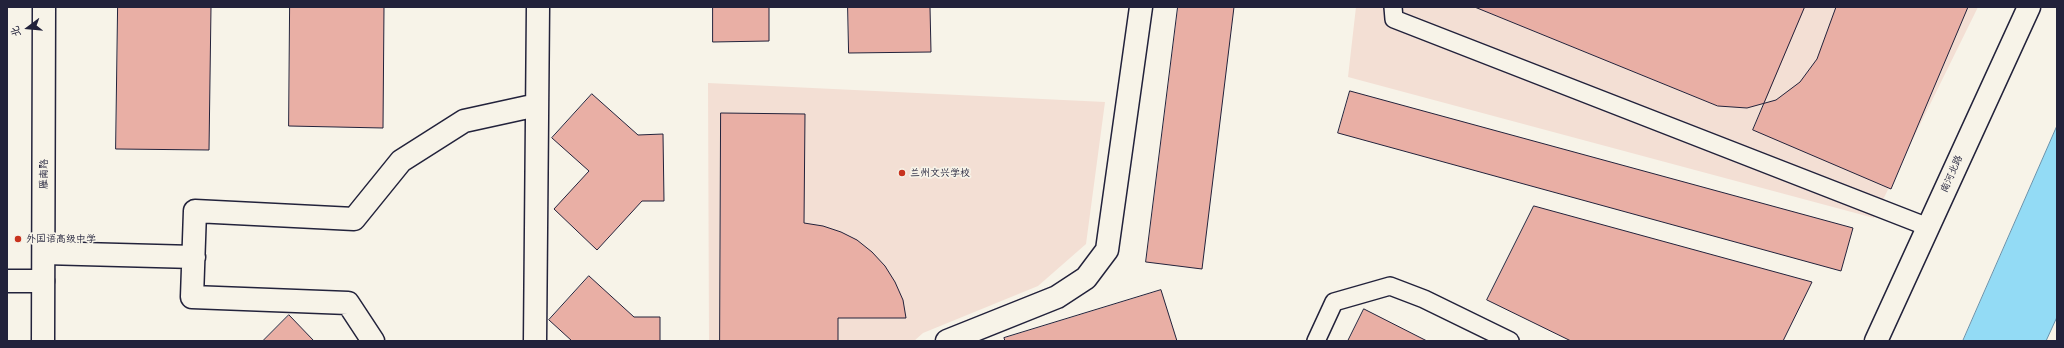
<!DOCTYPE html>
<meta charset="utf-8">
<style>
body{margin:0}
#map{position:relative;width:2064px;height:348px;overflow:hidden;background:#f7f3e8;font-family:"Balsamiq Sans","LXGW WenKai TC",sans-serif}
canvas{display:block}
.frame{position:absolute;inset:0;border:8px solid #22223b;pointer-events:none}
.north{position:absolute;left:8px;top:8px;width:40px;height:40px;-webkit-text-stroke:3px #f7f3e8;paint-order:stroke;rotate:254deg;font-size:11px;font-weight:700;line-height:16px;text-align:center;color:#22223b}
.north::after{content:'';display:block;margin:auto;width:14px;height:18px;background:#22223b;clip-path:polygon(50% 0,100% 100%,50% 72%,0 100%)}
</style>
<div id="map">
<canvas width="2064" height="348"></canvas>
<div class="frame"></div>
<div class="north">北</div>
</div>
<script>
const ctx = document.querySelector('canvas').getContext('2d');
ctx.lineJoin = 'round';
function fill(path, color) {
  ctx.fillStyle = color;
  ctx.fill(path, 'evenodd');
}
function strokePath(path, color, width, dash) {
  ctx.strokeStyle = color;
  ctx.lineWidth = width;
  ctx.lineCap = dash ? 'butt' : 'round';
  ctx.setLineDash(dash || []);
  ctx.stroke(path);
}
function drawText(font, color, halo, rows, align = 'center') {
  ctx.font = font + ' "Balsamiq Sans","LXGW WenKai TC",sans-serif';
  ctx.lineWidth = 3.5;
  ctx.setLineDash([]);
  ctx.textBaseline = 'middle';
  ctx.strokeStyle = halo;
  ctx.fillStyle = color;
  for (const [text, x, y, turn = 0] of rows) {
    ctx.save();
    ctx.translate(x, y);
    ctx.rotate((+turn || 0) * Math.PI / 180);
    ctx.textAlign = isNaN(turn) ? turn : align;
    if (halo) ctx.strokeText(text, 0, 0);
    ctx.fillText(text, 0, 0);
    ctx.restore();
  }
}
fill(new Path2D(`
 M1356,7H1978L1874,218L1348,77Z
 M708,83L1105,102L1086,244L1038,286L923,333L914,341H709Z`), '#f3dfd4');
const water = new Path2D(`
 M2057,126V317L2046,341H1963Z`);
fill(water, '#93dbf5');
strokePath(water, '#6691ab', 1);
const building = new Path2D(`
 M118,7H211L209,150L116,149Z
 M290,7H384L383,128L289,126Z
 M713,7H769V41L713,42Z
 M848,7H930L931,52L849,53Z
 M1178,7H1234L1202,269L1146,262Z
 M1475,7H1836L1817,59L1800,82L1776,100L1747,108L1718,106Z
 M1805,7H1968L1891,189L1753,130Z
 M1350,91L1853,228L1841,271L1338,133Z
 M592,94L638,135L663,134L664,201H642L597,250L554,209L589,171L552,138Z
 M721,113L805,114L804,223L823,226L841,232L857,240L872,252L885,266L895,282L903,300L906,318H838V341H720Z
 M1534,206L1812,282L1783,341H1571L1487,300Z
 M589,276L634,317H660V341H572L549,320Z
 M1161,290L1177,341H1005L1004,338Z
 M1364,309L1427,341H1348Z
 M289,315L314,341H263Z`);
fill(building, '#e9afa5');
strokePath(building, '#22223b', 1);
const lane = new Path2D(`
 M1393,7L1394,19L1928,227
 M1316,341L1334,302L1390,286L1424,299L1510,341`);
const street = new Path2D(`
 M44,253L194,257
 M7,281H43
 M373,341L348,303L192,297L195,211L354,219L401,161L464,121L537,105
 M535,341L538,7
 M947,341L1057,297L1086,278L1107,250L1141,7`);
const secondary = new Path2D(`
 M43,341L44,7
 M1876,341L2029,7`);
strokePath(lane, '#22223b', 20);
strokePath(street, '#22223b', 25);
strokePath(secondary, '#22223b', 25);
strokePath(lane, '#f7f3e8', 17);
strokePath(street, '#f7f3e8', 22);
strokePath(secondary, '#f7f3e8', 22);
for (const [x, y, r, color] of [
 [902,173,4,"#c8321e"],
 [18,239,4,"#c8321e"]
]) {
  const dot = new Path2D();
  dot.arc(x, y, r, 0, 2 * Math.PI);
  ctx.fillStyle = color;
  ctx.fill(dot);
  strokePath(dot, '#f7f3e8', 1.5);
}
drawText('10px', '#22223b', '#f7f3e8', [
 ["兰州文兴学校",910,173],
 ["外国语高级中学",26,239]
], 'left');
drawText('10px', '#22223b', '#f7f3e8', [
 ["雁南路",44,174,-90],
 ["南河北路",1952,174,-66]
]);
</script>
